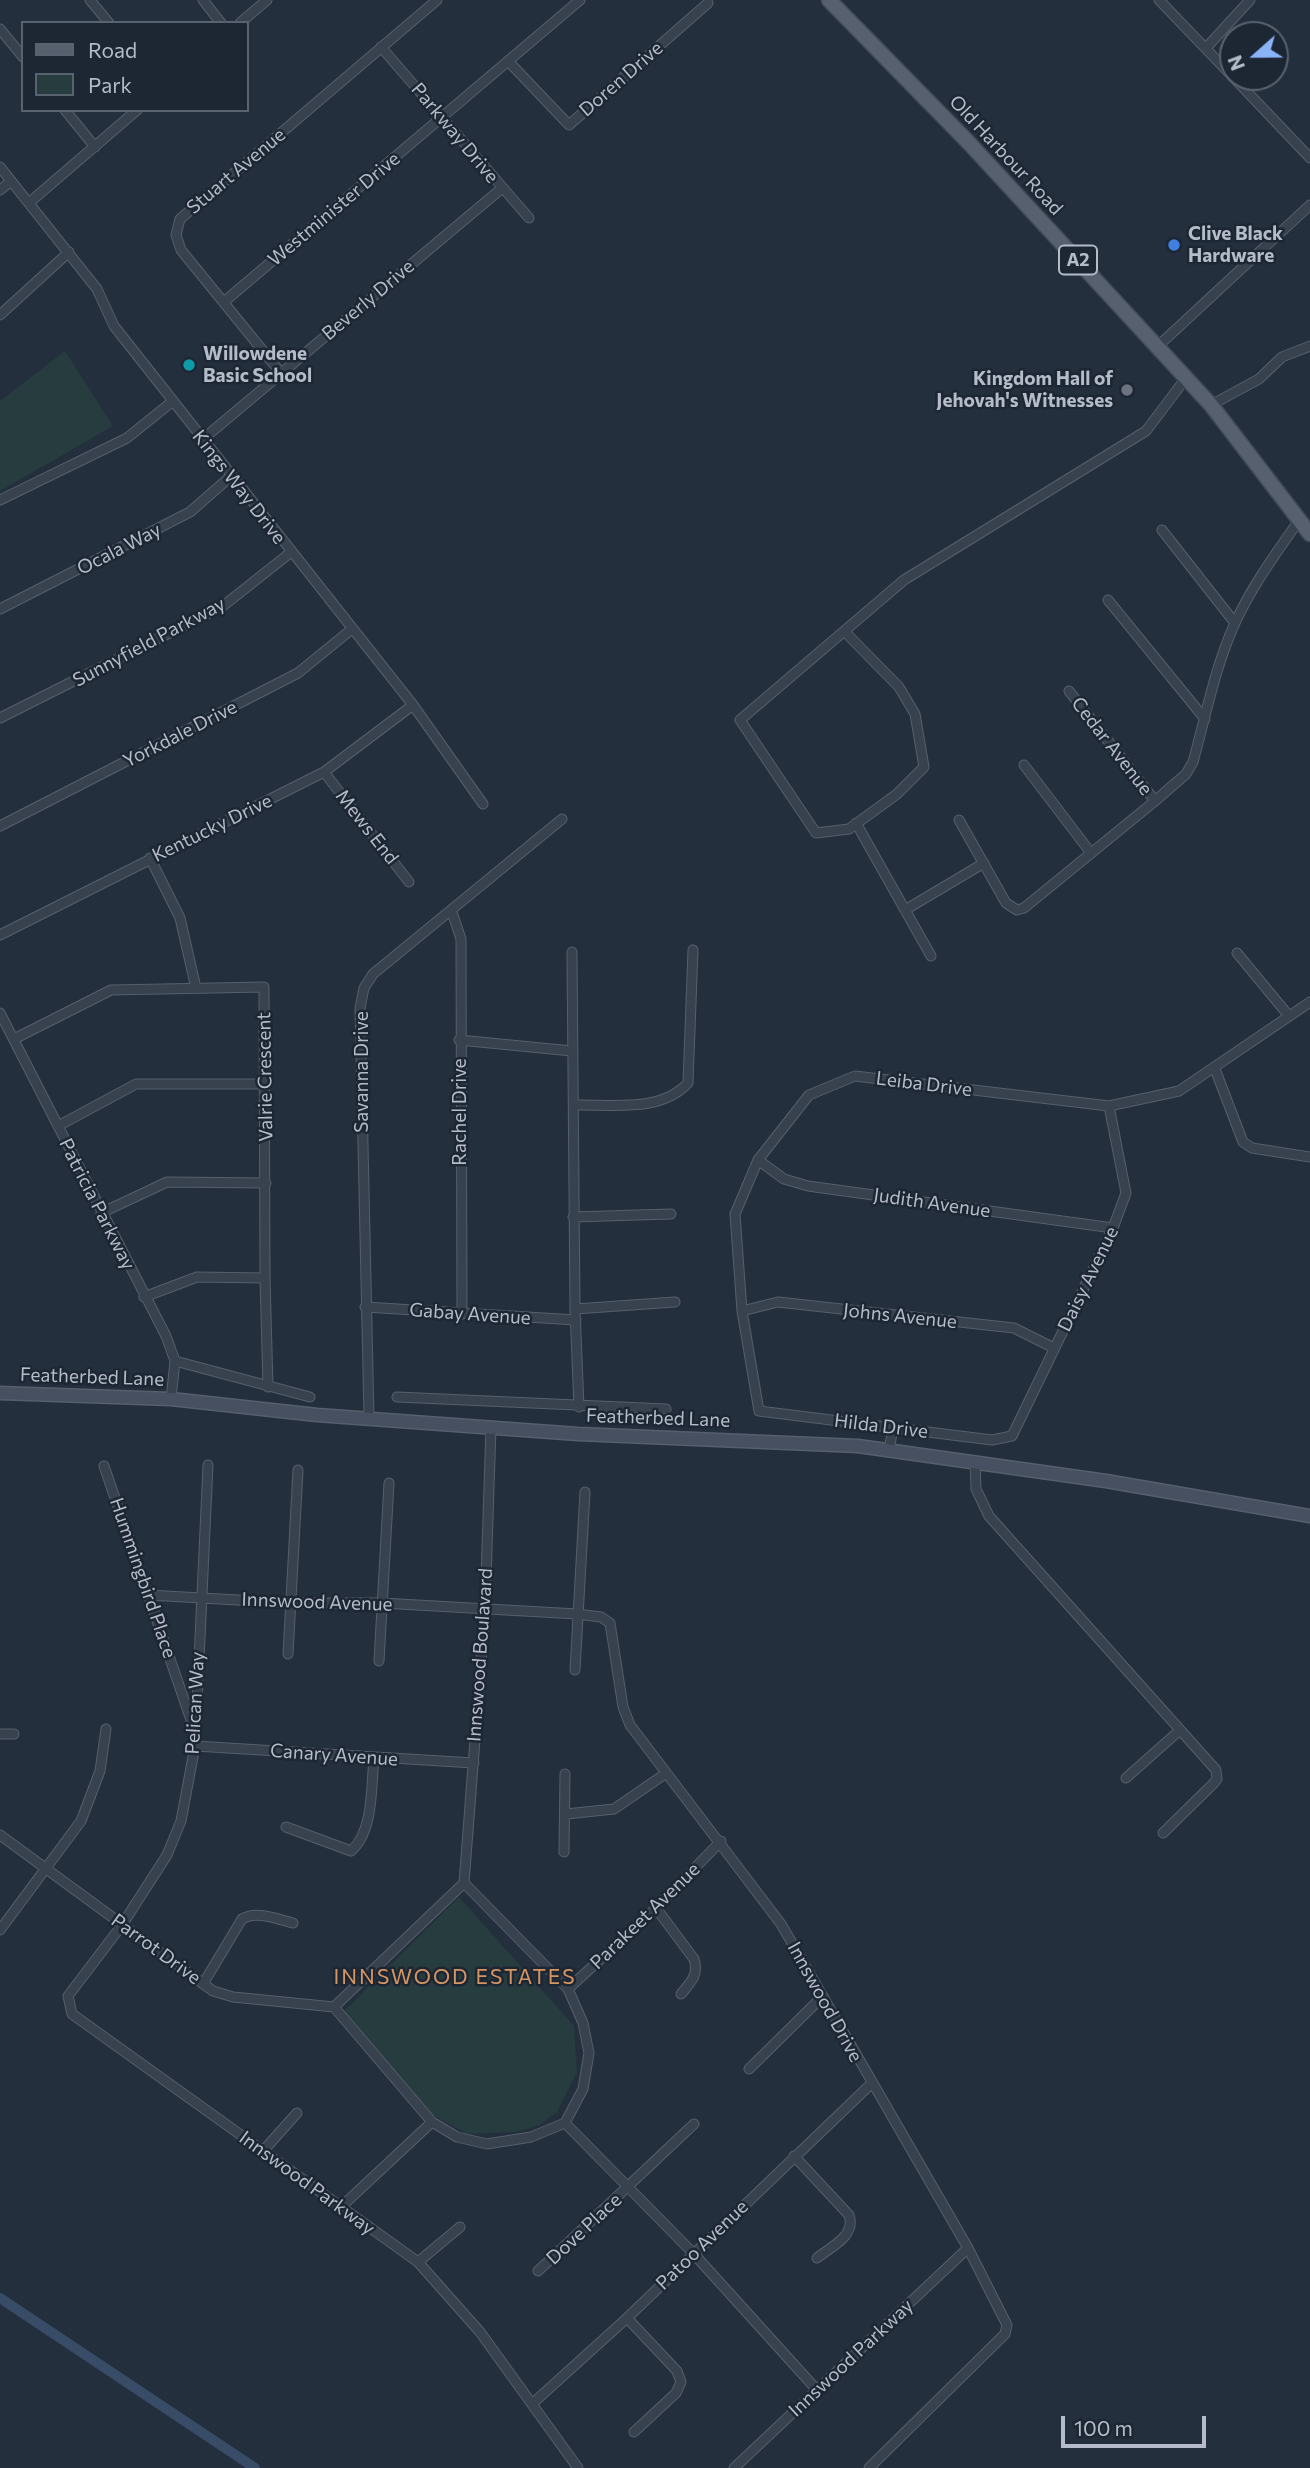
<!DOCTYPE html>
<style>
body{margin:0}
#map{position:relative;width:1310px;height:2468px;overflow:hidden;background:#242f3e;font-family:Commissioner,sans-serif}
canvas{display:block}
.legend{position:absolute;left:21px;top:21px;width:228px;height:91px;box-sizing:border-box;background:#1d2633;border:2px solid #59626f;margin:0;padding:9px 12px;list-style:none;font-size:21px;color:#b4bcc9}
.legend li{display:flex;align-items:center;gap:14px;height:35px}
.legend b{width:35px;border:2px solid #59626f}
.north{position:absolute;left:1219px;top:21px;width:70px;height:70px;box-sizing:border-box;background:#1d2633;border:2px solid #59626f;border-radius:50%;rotate:249deg;font-size:19px;font-weight:700;line-height:28px;text-align:center;color:#b4bcc9}
.north::after{content:'';display:block;margin:auto;width:24px;height:32px;background:#8ab4f8;clip-path:polygon(50% 0,100% 100%,50% 72%,0 100%)}
.scale{position:absolute;left:1061px;top:2416px;width:145px;height:32px;box-sizing:border-box;border:4px solid #b4bcc9;border-top:0;padding-left:9px;font-size:21px;line-height:24px;white-space:nowrap;color:#b4bcc9;-webkit-text-stroke:5px #1d2633;paint-order:stroke}
</style>
<div id="map">
<canvas width="1310" height="2468"></canvas>
<ul class="legend">
<li><b style="height:9px;background:#56606e"></b>Road</li>
<li><b style="height:19px;background:#263c3f"></b>Park</li>
</ul>
<div class="north">N</div>
<div class="scale">100 m</div>
</div>
<script>
const ctx = document.querySelector('canvas').getContext('2d');
ctx.lineJoin = 'round';
function fill(path, color) {
  ctx.fillStyle = color;
  ctx.fill(path, 'evenodd');
}
function strokePath(path, color, width, dash) {
  ctx.strokeStyle = color;
  ctx.lineWidth = width;
  ctx.lineCap = dash ? 'butt' : 'round';
  ctx.setLineDash(dash || []);
  ctx.stroke(path);
}
function drawText(font, color, halo, rows, align = 'center') {
  ctx.font = font + ' Commissioner,sans-serif';
  ctx.lineWidth = 5;
  ctx.setLineDash([]);
  ctx.textBaseline = 'middle';
  ctx.strokeStyle = halo;
  ctx.fillStyle = color;
  for (const [text, x, y, turn = 0] of rows) {
    ctx.save();
    ctx.translate(x, y);
    ctx.rotate((+turn || 0) * Math.PI / 180);
    ctx.textAlign = isNaN(turn) ? turn : align;
    if (halo) ctx.strokeText(text, 0, 0);
    ctx.fillText(text, 0, 0);
    ctx.restore();
  }
}
fill(new Path2D(`
 M65,351L113,426L0,491V401Z
 M459,1897L574,2026L577,2072L557,2112L540,2125L516,2132L467,2134L433,2115L342,2013Z`), '#263c3f');
strokePath(new Path2D(`
 M0,2298L255,2468`), '#394c67', 10);
const street = new Path2D(`
 M90,0L109,23
 M203,0L221,23
 M1159,0L1233,77
 M240,23L267,0
 M0,29L23,57
 M381,47L529,218
 M1206,48L1250,0
 M508,61L569,125L708,3
 M1233,77L1310,158
 M65,110L95,147
 M0,167L97,289L114,326L413,705L483,804
 M0,190L11,181
 M30,202L137,110
 M225,301L580,0
 M0,315L69,252
 M1157,347L1310,205
 M281,373L181,250L176,235L180,219L437,0
 M1211,405L1259,379L1282,357L1310,346
 M203,439L501,189
 M0,500L127,438L173,401
 M1162,530L1235,623
 M1108,600L1205,719
 M0,609L190,512L230,477
 M844,631L899,687L915,714L924,767L897,794L849,829L816,833L740,720L904,580L1146,431L1186,378
 M1069,691L1155,801
 M0,718L223,606L290,553
 M1024,765L1091,853
 M324,772L409,882
 M959,820L1006,903L1017,910L1024,908L1155,801L1186,774L1193,762C1206,715 1215,667 1235,623C1252,586 1276,553 1300,519
 M856,823L931,956
 M0,826L298,673L352,629
 M150,858L180,918L196,988
 M905,910L984,863
 M452,912L461,939L462,1314
 M0,935L324,772L413,705
 M572,952L575,1309L579,1407
 M1237,953L1289,1016
 M0,1013L166,1336L175,1361L171,1399
 M14,1039L111,990L264,987L265,1278L268,1387
 M459,1040L572,1051
 M1215,1069L1243,1142L1252,1148L1310,1157
 M574,1105C613,1104 660,1113 688,1083L693,950
 M1109,1106L1126,1193L1113,1228L1012,1436L992,1440L759,1411L742,1311L735,1214L758,1160L809,1095L855,1076L1109,1106L1179,1091L1310,1002
 M58,1126L136,1084H263
 M758,1160L784,1179L808,1186L1113,1228
 M101,1213L167,1182L266,1183
 M573,1217L671,1214
 M144,1297L197,1277L265,1278
 M365,1307L576,1320
 M575,1309L675,1302
 M742,1311L778,1302L1014,1328L1054,1348
 M175,1361L310,1397
 M397,1397L666,1409
 M369,1417L360,1008L364,988L373,974L562,819
 M889,1450L893,1428
 M975,1461L976,1489L989,1516L1216,1770L1217,1779L1214,1783L1163,1833
 M208,1465L195,1746L181,1821L167,1855L122,1925L68,1996L72,2014L418,2262L480,2332L578,2468
 M104,1466L193,1726
 M148,1595L291,1603H382L577,1614L601,1617L610,1623L623,1707L630,1725L781,1924L968,2248L1007,2325L1005,2334L869,2468
 M288,1654L298,1470
 M379,1661L389,1483
 M575,1670L585,1492
 M0,1734H14
 M195,1746L474,1763
 M1126,1778L1180,1730
 M566,1814L614,1809L665,1774
 M286,1827L351,1851C374,1831 371,1786 374,1758
 M0,1835L213,1991L233,1997L334,2007
 M564,1852L565,1774
 M656,1908L694,1959C699,1975 691,1982 681,1994
 M0,1930L81,1821L100,1771L106,1729
 M203,1984L242,1919C256,1910 277,1919 293,1923
 M568,1989L656,1908L721,1841
 M334,2007L464,1883L485,1610L491,1427
 M334,2007L432,2122L457,2137L487,2144L531,2137L565,2123L583,2089L589,2053L583,2023L568,1989L464,1883
 M749,2069L823,1996
 M565,2123L693,2253L817,2390
 M263,2151L297,2113
 M794,2156L849,2215C856,2236 832,2246 817,2258
 M341,2207L432,2122
 M418,2262L460,2227
 M538,2271L694,2124
 M627,2318L677,2371L681,2382L676,2393L634,2432
 M532,2404L627,2318L871,2084
 M734,2468L968,2248`);
const secondary = new Path2D(`
 M0,1393L171,1399L317,1415L578,1434L858,1446L1106,1481L1310,1516`);
const primary = new Path2D(`
 M829,0L969,143L1211,405L1310,534`);
strokePath(street, '#565f6c', 11);
strokePath(secondary, '#565f6c', 15);
strokePath(primary, '#414a57', 17);
strokePath(street, '#38414e', 9);
strokePath(secondary, '#465061', 12);
strokePath(primary, '#56606e', 14);
for (const [x, y, r, color] of [
 [1174,245,7,"#3f7fe0"],
 [189,365,7,"#0f9aa8"],
 [1127,390,7,"#6b7280"]
]) {
  const dot = new Path2D();
  dot.arc(x, y, r, 0, 2 * Math.PI);
  ctx.fillStyle = color;
  ctx.fill(dot);
  strokePath(dot, '#1d2633', 2.5);
}
for (const [x, y, w] of [
 [1078,260,38]
]) {
  const box = new Path2D();
  box.roundRect(x - w / 2, y - 14.5, w, 29, 5);
  ctx.fillStyle = '#1d2633';
  ctx.fill(box);
  strokePath(box, '#b4bcc9', 2);
}
drawText('bold 18px', '#b4bcc9', null, [
 ["A2",1078,260]
]);
drawText('19px', '#b4bcc9', '#1d2633', [
 ["Doren Drive",621,79,-41],
 ["Parkway Drive",455,133,50],
 ["Old Harbour Road",1006,155,47],
 ["Stuart Avenue",236,171,-40],
 ["Westminister Drive",334,209,-40],
 ["Beverly Drive",368,300,-40],
 ["Kings Way Drive",239,487,52],
 ["Ocala Way",119,549,-27],
 ["Sunnyfield Parkway",149,642,-28],
 ["Yorkdale Drive",180,734,-27],
 ["Cedar Avenue",1112,746,52],
 ["Mews End",367,827,52],
 ["Kentucky Drive",212,828,-26],
 ["Savanna Drive",362,1072,-90],
 ["Valrie Crescent",265,1077,-91],
 ["Leiba Drive",924,1084,7],
 ["Rachel Drive",460,1112,-90],
 ["Judith Avenue",932,1203,8],
 ["Patricia Parkway",97,1204,63],
 ["Daisy Avenue",1088,1279,-64],
 ["Gabay Avenue",470,1314,4],
 ["Johns Avenue",900,1316,6],
 ["Featherbed Lane",92,1377,2],
 ["Featherbed Lane",658,1418,2],
 ["Hilda Drive",881,1426,7],
 ["Hummingbird Place",143,1578,71],
 ["Innswood Avenue",317,1602,2],
 ["Innswood Boulavard",480,1655,-86],
 ["Pelican Way",195,1703,-87],
 ["Canary Avenue",334,1755,4],
 ["Parakeet Avenue",645,1916,-44],
 ["Parrot Drive",156,1949,36],
 ["Innswood Drive",825,2002,61],
 ["Innswood Parkway",307,2183,36],
 ["Dove Place",584,2229,-43],
 ["Patoo Avenue",702,2245,-44],
 ["Innswood Parkway",851,2358,-43]
]);
drawText('bold 19px', '#b4bcc9', '#1d2633', [
 ["Clive Black",1188,234],
 ["Hardware",1188,256],
 ["Willowdene",203,354],
 ["Basic School",203,376],
 ["Kingdom Hall of",1113,379,"right"],
 ["Jehovah's Witnesses",1113,401,"right"]
], 'left');
ctx.letterSpacing = '2px';
drawText('21px', '#d59563', '#1d2633', [
 ["INNSWOOD ESTATES",455,1977]
]);
ctx.letterSpacing = '0px';
</script>
